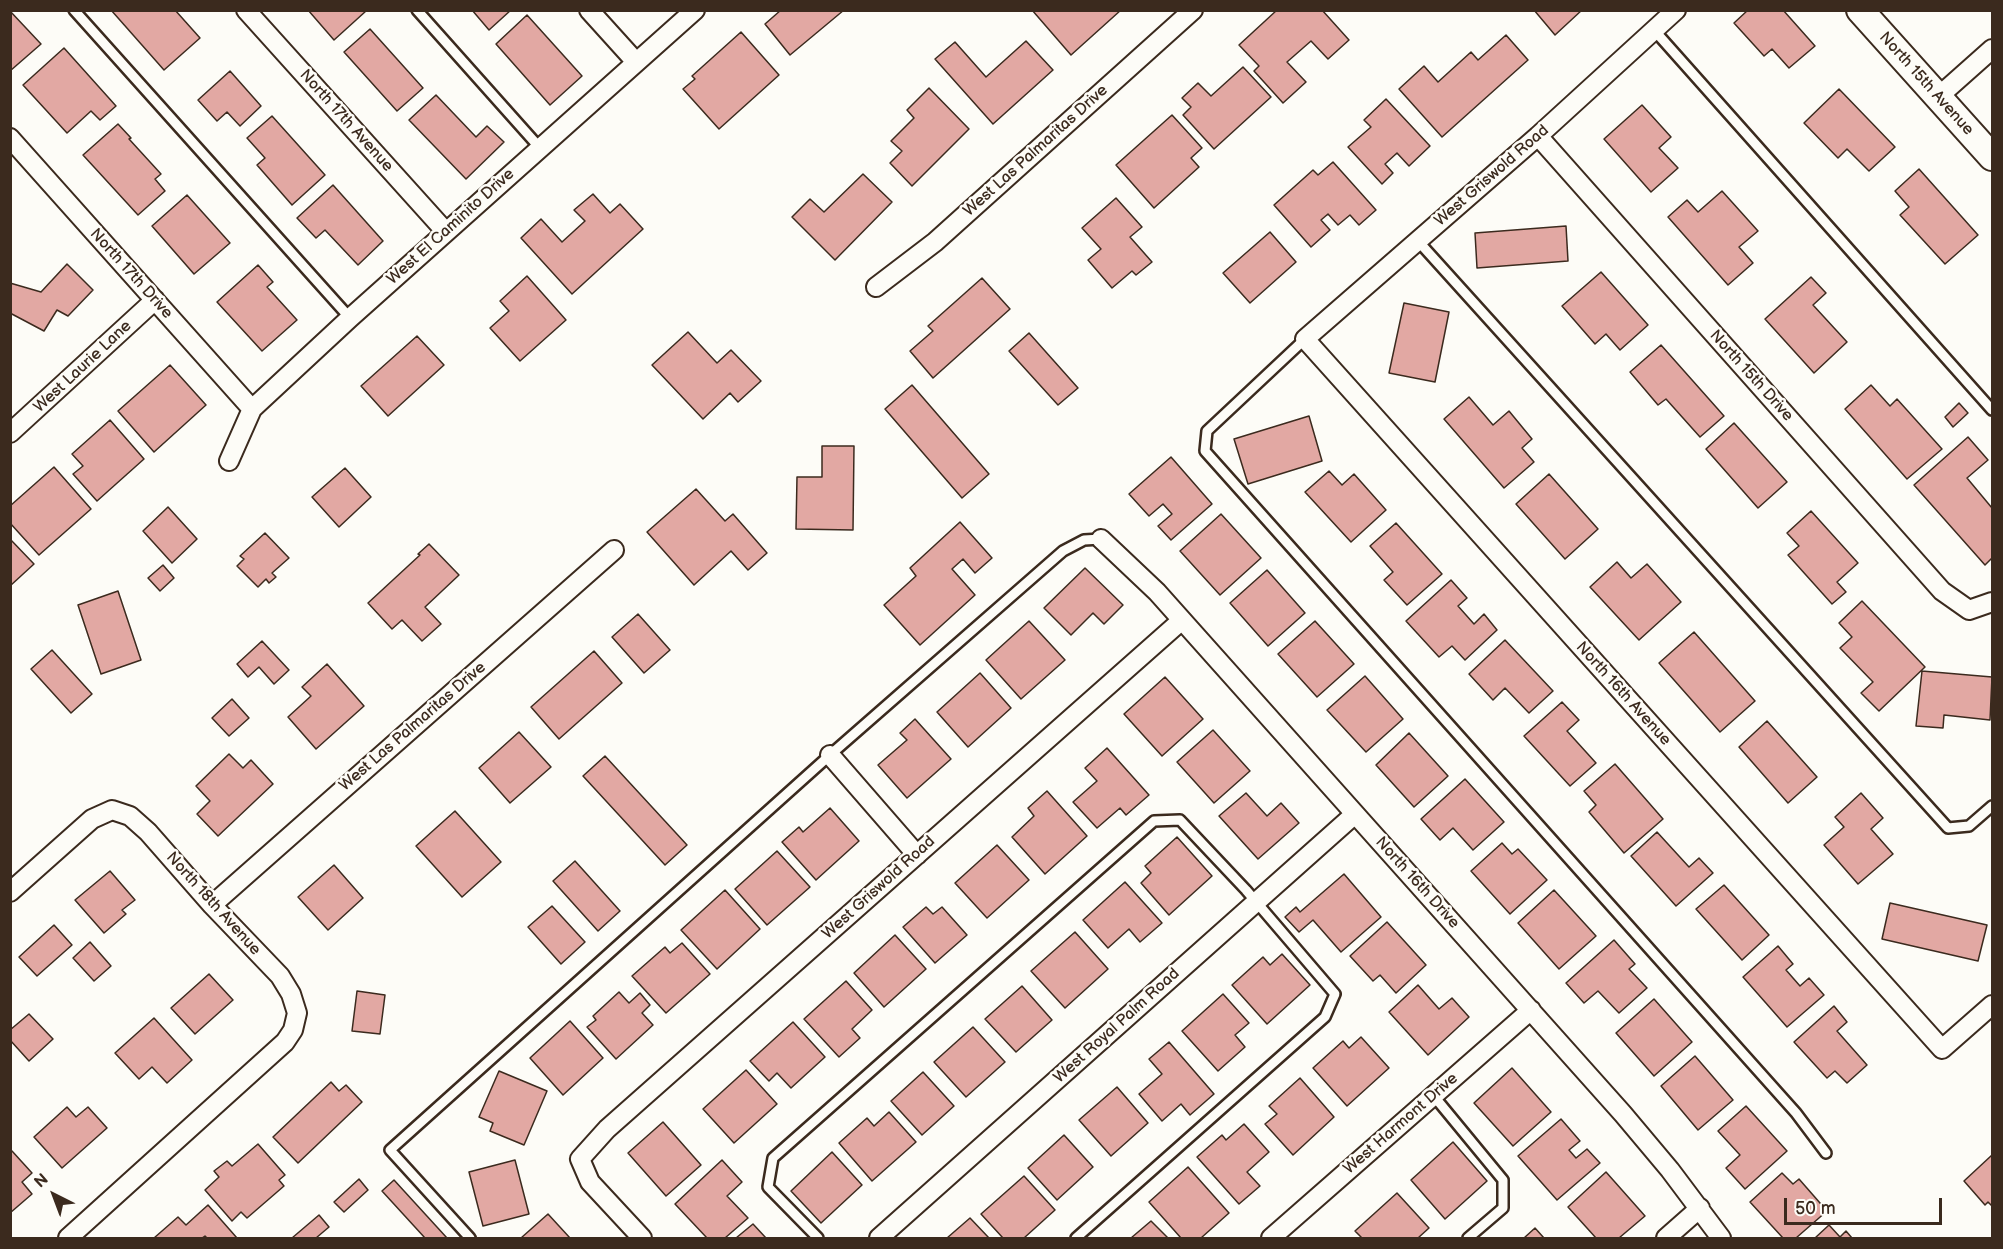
<!DOCTYPE html>
<style>
body{margin:0}
#map{position:relative;width:2003px;height:1249px;overflow:hidden;background:#fdfcf7;font-family:"Balsamiq Sans",sans-serif}
canvas{display:block}
.frame{position:absolute;inset:0;border:12px solid #3b2a1e;pointer-events:none}
.north{position:absolute;left:24px;top:1165px;width:60px;height:60px;-webkit-text-stroke:4px #fdfcf7;paint-order:stroke;rotate:318deg;font-size:16px;font-weight:700;line-height:24px;text-align:center;color:#3b2a1e}
.north::after{content:'';display:block;margin:auto;width:21px;height:27px;background:#3b2a1e;clip-path:polygon(50% 0,100% 100%,50% 72%,0 100%)}
.scale{position:absolute;left:1784px;top:1198px;width:158px;height:27px;box-sizing:border-box;border:3px solid #3b2a1e;border-top:0;padding-left:8px;font-size:18px;line-height:21px;white-space:nowrap;color:#3b2a1e;-webkit-text-stroke:4px #fdfcf7;paint-order:stroke}
</style>
<div id="map">
<canvas width="2003" height="1249"></canvas>
<div class="frame"></div>
<div class="north">N</div>
<div class="scale">50 m</div>
</div>
<script>
const ctx = document.querySelector('canvas').getContext('2d');
ctx.lineJoin = 'round';
function fill(path, color) {
  ctx.fillStyle = color;
  ctx.fill(path, 'evenodd');
}
function strokePath(path, color, width, dash) {
  ctx.strokeStyle = color;
  ctx.lineWidth = width;
  ctx.lineCap = dash ? 'butt' : 'round';
  ctx.setLineDash(dash || []);
  ctx.stroke(path);
}
function drawText(font, color, halo, rows, align = 'center') {
  ctx.font = font + ' "Balsamiq Sans",sans-serif';
  ctx.lineWidth = 5;
  ctx.setLineDash([]);
  ctx.textBaseline = 'middle';
  ctx.strokeStyle = halo;
  ctx.fillStyle = color;
  for (const [text, x, y, turn = 0] of rows) {
    ctx.save();
    ctx.translate(x, y);
    ctx.rotate((+turn || 0) * Math.PI / 180);
    ctx.textAlign = isNaN(turn) ? turn : align;
    if (halo) ctx.strokeText(text, 0, 0);
    ctx.fillText(text, 0, 0);
    ctx.restore();
  }
}
const building = new Path2D(`
 M111,10H175L200,38L164,70Z
 M308,10H365L366,11L334,40Z
 M472,10H511L489,30Z
 M781,10H844L790,55L765,24Z
 M1032,10H1121L1071,55Z
 M1277,10H1322L1349,40L1328,59L1311,41L1287,62L1306,82L1283,103L1254,71L1259,66L1239,45Z
 M1534,10H1582L1555,35Z
 M1748,10H1783L1815,46L1789,68L1772,49L1764,56L1734,23Z
 M10,11L41,44L10,71Z
 M527,15L582,76L550,105L496,44Z
 M370,29L423,88L397,111L344,52Z
 M741,32L779,75L719,129L683,89L695,79L692,76Z
 M1506,35L1528,60L1442,137L1399,89L1424,66L1438,82L1471,52L1478,60Z
 M1026,41L1053,70L993,124L935,59L955,42L986,77Z
 M64,48L116,106L100,120L91,111L67,133L23,85Z
 M1243,67L1271,97L1214,149L1183,115L1191,107L1182,98L1198,83L1211,96Z
 M230,71L261,106L240,126L227,112L217,121L198,100Z
 M929,88L969,129L912,186L890,163L902,151L891,141L914,118L907,110Z
 M1839,89L1895,147L1869,171L1847,149L1838,158L1804,123Z
 M436,95L476,137L487,126L504,142L466,179L409,120Z
 M1386,99L1430,146L1409,166L1397,153L1385,164L1393,173L1382,184L1348,147L1371,127L1364,120Z
 M1642,105L1671,137L1659,148L1678,168L1651,192L1604,139Z
 M1172,115L1202,148L1191,158L1199,167L1154,208L1116,165Z
 M272,116L325,175L292,205L257,165L265,158L247,138Z
 M118,124L131,138L129,139L161,174L155,179L165,191L138,215L83,155Z
 M1333,162L1376,210L1359,225L1350,215L1338,225L1328,214L1321,220L1330,230L1311,247L1274,205L1313,170L1318,175Z
 M1919,169L1978,235L1945,264L1900,215L1909,207L1895,191Z
 M863,174L892,202L835,260L792,217L810,199L824,212Z
 M333,185L383,241L358,265L325,230L316,238L297,218Z
 M1722,191L1758,231L1739,247L1753,263L1728,285L1668,217L1687,200L1698,212Z
 M593,194L610,213L620,204L643,229L572,294L521,238L541,219L562,242L585,221L574,210Z
 M187,195L230,243L194,274L152,226Z
 M1116,198L1142,227L1130,237L1152,262L1136,275L1132,271L1112,288L1088,260L1101,249L1082,228Z
 M1566,226L1568,261L1477,268L1475,233Z
 M1270,232L1296,262L1250,303L1223,273Z
 M67,264L93,290L68,316L57,310L44,331L10,313V283L41,292Z
 M258,265L273,282L267,287L297,320L262,351L217,302Z
 M1601,272L1648,325L1620,350L1606,334L1595,344L1562,306Z
 M527,276L566,320L520,361L490,328L509,311L500,301Z
 M1811,277L1826,293L1813,305L1847,342L1814,373L1765,319Z
 M982,278L1010,309L933,378L910,351L933,331L928,326Z
 M1404,303L1449,312L1435,382L1389,373Z
 M688,332L717,363L731,350L761,381L738,402L730,393L703,419L652,365Z
 M1029,333L1078,388L1058,405L1009,351Z
 M417,336L444,365L388,416L361,386Z
 M1661,345L1724,416L1700,437L1666,399L1658,405L1630,372Z
 M170,365L206,405L154,452L118,411Z
 M912,385L989,474L962,498L885,409Z
 M1871,385L1890,406L1897,399L1942,449L1907,479L1845,409Z
 M1469,397L1493,425L1509,411L1532,439L1522,448L1534,462L1504,488L1444,419Z
 M1959,403L1968,413L1953,427L1945,417Z
 M1309,416L1322,461L1248,484L1234,439Z
 M110,420L144,459L97,501L73,474L83,466L72,454Z
 M1734,423L1787,482L1758,508L1706,449Z
 M1968,437L1988,460L1967,478L1992,508V558L1985,565L1914,485Z
 M822,446H854L853,530L796,529L797,477H822Z
 M1171,457L1212,504L1171,540L1158,526L1172,514L1163,504L1149,516L1129,494Z
 M54,467L91,509L39,555L10,523V506Z
 M345,468L371,497L339,527L312,497Z
 M1329,471L1342,485L1354,474L1386,510L1351,542L1305,492Z
 M1549,474L1598,529L1565,559L1516,504Z
 M696,489L725,521L733,514L767,553L748,570L731,551L694,585L647,532Z
 M168,507L197,539L172,563L143,531Z
 M1811,511L1858,563L1837,582L1846,592L1832,604L1788,555L1799,546L1787,533Z
 M1221,514L1261,558L1220,595L1180,551Z
 M960,522L992,558L975,573L963,559L952,569L975,595L920,645L884,605L916,576L910,568Z
 M1396,523L1442,574L1407,605L1384,580L1393,572L1370,546Z
 M265,533L289,558L272,573L276,577L269,583L266,579L258,587L237,566L244,559L240,556Z
 M10,539L34,564L10,586Z
 M429,544L459,575L425,607L441,624L422,641L402,620L392,629L368,603L420,555L418,554Z
 M1617,562L1631,578L1647,564L1681,602L1639,640L1590,587Z
 M163,565L174,578L160,591L148,578Z
 M1085,568L1123,605L1104,624L1093,613L1071,635L1044,608Z
 M1267,570L1305,613L1268,646L1230,603Z
 M1451,580L1467,598L1458,606L1474,624L1484,614L1497,630L1465,660L1452,646L1439,657L1406,621Z
 M118,591L141,660L101,674L78,605Z
 M1862,601L1925,667L1879,711L1861,693L1873,682L1840,648L1852,637L1839,623Z
 M638,614L670,650L644,673L612,637Z
 M1029,621L1065,660L1021,699L986,660Z
 M1315,621L1354,664L1317,697L1278,654Z
 M1694,632L1755,701L1720,732L1659,663Z
 M1505,640L1553,691L1529,713L1505,688L1493,700L1469,674Z
 M262,641L289,670L274,684L259,667L248,677L237,664Z
 M52,650L92,694L71,713L31,669Z
 M594,651L622,683L559,739L531,707Z
 M327,664L364,706L316,749L288,717L311,696L302,687Z
 M1922,671L1992,677L1990,720L1944,715L1943,728L1916,726Z
 M980,673L1011,708L968,747L937,712Z
 M1365,676L1403,719L1366,752L1327,710Z
 M1165,677L1203,719L1162,756L1124,714Z
 M232,699L249,718L229,736L212,718Z
 M1562,702L1579,720L1567,731L1596,763L1570,786L1524,736Z
 M915,719L951,759L907,798L878,765L907,740L900,733Z
 M1767,721L1817,777L1788,803L1739,747Z
 M1213,730L1250,771L1214,803L1177,762Z
 M519,732L551,767L510,803L479,768Z
 M1409,733L1448,776L1414,807L1376,765Z
 M1107,748L1149,795L1126,815L1120,808L1097,828L1073,802L1097,781L1085,768Z
 M229,754L243,768L251,760L273,784L218,836L197,814L210,801L196,786Z
 M605,756L687,845L665,865L583,776Z
 M1615,764L1663,819L1624,853L1589,812L1596,805L1584,791Z
 M1465,779L1504,822L1473,850L1453,828L1440,840L1421,819Z
 M1047,791L1087,836L1045,874L1012,837L1034,816L1028,808Z
 M1246,793L1267,816L1281,803L1299,823L1258,859L1219,816Z
 M1861,793L1883,818L1871,829L1893,854L1858,884L1824,845L1844,827L1835,817Z
 M830,808L859,841L816,880L782,842L799,827L803,832Z
 M455,811L501,862L462,897L416,846Z
 M1657,832L1689,867L1699,858L1713,873L1676,906L1631,856Z
 M1177,837L1212,876L1169,915L1141,883L1151,873L1145,866Z
 M1502,843L1512,854L1518,849L1547,880L1510,914L1471,871Z
 M997,845L1029,880L987,918L955,883Z
 M777,851L810,887L767,925L735,889Z
 M575,861L620,911L598,931L553,881Z
 M334,865L363,898L328,930L298,897Z
 M110,871L135,900L122,910L126,914L104,933L75,900Z
 M1344,874L1381,917L1341,952L1313,920L1299,932L1285,917L1296,907L1300,912Z
 M1125,882L1162,923L1140,942L1129,929L1108,948L1083,920Z
 M1724,885L1769,935L1742,960L1696,909Z
 M725,890L760,929L717,969L681,930Z
 M1554,890L1596,936L1559,969L1518,923Z
 M1890,903L1987,925L1978,961L1882,939Z
 M552,906L585,942L561,964L528,927Z
 M926,907L933,914L942,907L967,935L935,963L903,927Z
 M1387,922L1426,965L1396,993L1380,975L1373,981L1350,956Z
 M54,925L72,945L37,976L19,957Z
 M1075,932L1108,969L1065,1008L1031,971Z
 M895,935L926,969L884,1007L854,973Z
 M1614,940L1635,964L1629,969L1647,988L1619,1013L1598,991L1584,1003L1566,983Z
 M90,942L111,966L94,981L73,958Z
 M682,943L710,974L666,1013L632,976L665,947L670,953Z
 M1778,946L1793,964L1786,970L1800,986L1809,978L1824,995L1787,1027L1743,977Z
 M1282,954L1310,985L1267,1024L1232,985L1263,957L1270,965Z
 M209,974L233,1000L195,1034L171,1008Z
 M846,981L872,1010L852,1029L860,1038L839,1057L804,1019Z
 M1418,985L1439,1009L1452,998L1469,1017L1428,1055L1389,1012Z
 M1022,986L1052,1020L1016,1052L985,1019Z
 M357,991L385,995L380,1034L352,1031Z
 M619,992L629,1003L640,993L650,1005L642,1013L653,1025L616,1059L587,1027L596,1020L593,1016Z
 M1223,994L1249,1023L1235,1035L1245,1047L1218,1071L1182,1031Z
 M1654,999L1692,1042L1654,1076L1616,1033Z
 M1834,1006L1847,1022L1837,1031L1867,1065L1847,1083L1835,1071L1827,1078L1794,1042Z
 M29,1014L53,1039L29,1061L10,1040V1030Z
 M154,1018L192,1060L167,1083L152,1067L139,1079L115,1053Z
 M570,1021L603,1058L563,1095L530,1058Z
 M793,1022L825,1057L791,1088L777,1073L769,1081L750,1061Z
 M973,1027L1005,1062L966,1097L934,1062Z
 M1361,1037L1389,1068L1347,1106L1313,1068L1343,1041L1349,1048Z
 M1169,1042L1214,1094L1190,1115L1181,1104L1162,1121L1139,1094L1162,1074L1149,1059Z
 M1695,1056L1733,1100L1698,1130L1661,1086Z
 M1512,1068L1551,1112L1513,1146L1474,1103Z
 M746,1070L777,1104L734,1143L703,1109Z
 M499,1071L547,1091L524,1145L490,1131L493,1123L479,1117Z
 M923,1072L954,1106L922,1135L891,1101Z
 M1300,1078L1334,1117L1293,1155L1265,1124L1277,1114L1269,1106Z
 M331,1082L339,1091L346,1085L362,1102L298,1163L273,1137Z
 M1117,1087L1148,1123L1111,1156L1079,1120Z
 M1746,1106L1787,1151L1745,1189L1726,1168L1740,1155L1718,1131Z
 M67,1107L76,1117L88,1107L107,1128L62,1168L34,1137Z
 M889,1112L916,1142L872,1181L839,1143L867,1118L874,1126Z
 M1561,1119L1580,1141L1569,1150L1576,1158L1587,1149L1600,1163L1557,1200L1518,1156Z
 M663,1122L701,1165L666,1196L628,1153Z
 M1244,1124L1269,1152L1247,1172L1260,1186L1239,1204L1197,1157L1222,1135L1226,1140Z
 M1064,1135L1093,1167L1057,1200L1028,1168Z
 M1453,1142L1487,1181L1445,1219L1411,1180Z
 M258,1144L285,1175L279,1180L284,1186L247,1218L241,1212L232,1221L205,1190L219,1177L214,1171L227,1161L232,1166Z
 M12,1151L32,1173L22,1182L32,1194L10,1213V1152Z
 M832,1152L862,1185L821,1223L791,1191Z
 M1992,1155V1206L1988,1202L1985,1205L1964,1181Z
 M515,1160L529,1214L483,1226L469,1172Z
 M722,1160L742,1182L727,1196L748,1218L725,1238H707L675,1204Z
 M1188,1167L1229,1213L1201,1238H1181L1149,1202Z
 M1606,1172L1645,1216L1619,1238H1596L1568,1207Z
 M1782,1173L1793,1184L1799,1179L1827,1211L1796,1238H1783L1750,1202Z
 M1024,1176L1055,1210L1024,1238H1003L981,1214Z
 M359,1179L368,1190L344,1212L334,1202Z
 M394,1180L447,1238H425L382,1191Z
 M1397,1193L1429,1228L1418,1238H1362L1355,1231Z
 M208,1205L237,1238H207L205,1236L202,1238H154L178,1217L186,1225Z
 M548,1214L570,1238H521Z
 M319,1215L329,1227L316,1238H292Z
 M970,1218L989,1238H947Z
 M1151,1221L1168,1238H1131Z
 M753,1224L766,1238H736Z
 M1829,1225L1840,1237L1846,1231L1852,1238H1815Z
 M1535,1228L1544,1238H1524Z`);
fill(building, '#e2a8a3');
strokePath(building, '#3b2a1e', 1.5);
const lane = new Path2D(`
 M74,10L350,318
 M417,10L540,148
 M1654,30L1992,410
 M1418,241L1948,828L1969,826L1992,806
 M1305,339L1207,431L1205,451L1796,1113L1826,1153
 M1433,1095L1503,1180V1208L1468,1238
 M470,1238L390,1150L830,755L1063,551L1084,540L1101,539
 M818,1238L768,1187L773,1158L1154,821L1180,820L1246,890L1335,994L1325,1017L1076,1238`);
const street = new Path2D(`
 M246,10L446,232
 M589,10L636,62
 M1676,10L1538,136L1305,339L1942,1049L1992,1005
 M1938,97L1992,49
 M1538,136L1942,591L1969,610L1992,602
 M10,138L252,409
 M876,287L935,242L1193,10
 M10,433L155,300
 M229,461L252,409L350,318L695,10
 M1101,539L1157,592L1623,1114L1670,1170L1721,1238
 M830,755L917,855
 M10,892L92,819L112,810L130,816L148,832L212,905L280,976L291,994L297,1013L293,1030L285,1042L68,1238
 M212,905L614,550
 M642,1238L590,1182L580,1159L607,1129L1182,620
 M879,1238L1355,814
 M1271,1238L1531,1010
 M1666,1238L1700,1208`);
const secondary = new Path2D(`
 M1860,10L1992,157`);
strokePath(lane, '#3b2a1e', 14);
strokePath(street, '#3b2a1e', 22);
strokePath(secondary, '#3b2a1e', 30);
strokePath(lane, '#fdfcf7', 9);
strokePath(street, '#fdfcf7', 18);
strokePath(secondary, '#fdfcf7', 26);
drawText('16px', '#3b2a1e', '#fdfcf7', [
 ["North 15th Avenue",1926,84,48],
 ["North 17th Avenue",346,121,48],
 ["West Las Palmaritas Drive",1036,151,-42],
 ["West Griswold Road",1492,176,-41],
 ["West El Caminito Drive",451,227,-42],
 ["North 17th Drive",131,274,48],
 ["West Laurie Lane",83,367,-43],
 ["North 15th Drive",1751,376,48],
 ["North 16th Avenue",1623,694,48],
 ["West Las Palmaritas Drive",413,727,-41],
 ["North 16th Drive",1417,883,48],
 ["West Griswold Road",879,888,-42],
 ["North 18th Avenue",213,904,48],
 ["West Royal Palm Road",1117,1026,-42],
 ["West Harmont Drive",1401,1124,-41]
]);
</script>
